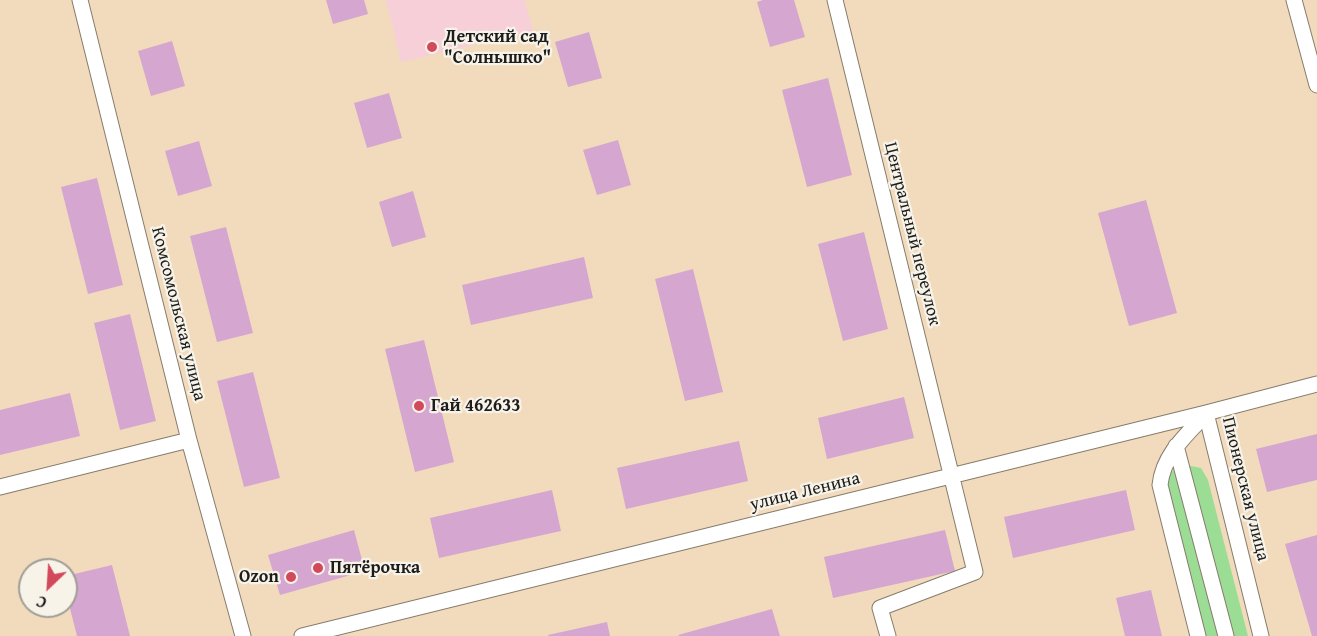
<!DOCTYPE html>
<meta charset="utf-8">
<style>
body{margin:0}
#map{position:relative;width:1317px;height:636px;overflow:hidden;background:#f2dbbc;font-family:"Gentium Book Plus",serif}
canvas{display:block}
.north{position:absolute;left:18px;top:558px;width:60px;height:60px;box-sizing:border-box;background:#f7f3e8;border:2px solid #9f9d96;border-radius:50%;rotate:205deg;font-size:16px;font-weight:700;line-height:24px;text-align:center;color:#1c1c1c}
.north::after{content:'';display:block;margin:auto;width:21px;height:27px;background:#d1495b;clip-path:polygon(50% 0,100% 100%,50% 72%,0 100%)}
</style>
<div id="map">
<canvas width="1317" height="636"></canvas>
<div class="north">С</div>
</div>
<script>
const ctx = document.querySelector('canvas').getContext('2d');
ctx.lineJoin = 'round';
function fill(path, color) {
  ctx.fillStyle = color;
  ctx.fill(path, 'evenodd');
}
function strokePath(path, color, width, dash) {
  ctx.strokeStyle = color;
  ctx.lineWidth = width;
  ctx.lineCap = dash ? 'butt' : 'round';
  ctx.setLineDash(dash || []);
  ctx.stroke(path);
}
function drawText(font, color, halo, rows, align = 'center') {
  ctx.font = font + ' "Gentium Book Plus",serif';
  ctx.lineWidth = 4.5;
  ctx.setLineDash([]);
  ctx.textBaseline = 'middle';
  ctx.strokeStyle = halo;
  ctx.fillStyle = color;
  for (const [text, x, y, turn = 0] of rows) {
    ctx.save();
    ctx.translate(x, y);
    ctx.rotate((+turn || 0) * Math.PI / 180);
    ctx.textAlign = isNaN(turn) ? turn : align;
    if (halo) ctx.strokeText(text, 0, 0);
    ctx.fillText(text, 0, 0);
    ctx.restore();
  }
}
fill(new Path2D(`
 M386,0H525L533,31L401,62Z`), '#f6cfd9');
fill(new Path2D(`
 M1181,464L1201,468L1208,480L1248,636H1203L1165,491L1168,475Z`), '#9bdd94');
fill(new Path2D(`
 M326,0H364L368,14L333,24Z
 M763,0H794L805,37L770,47L757,2Z
 M589,32L602,78L568,87L555,42Z
 M172,41L185,86L151,96L138,51Z
 M828,78L852,175L807,187L782,90Z
 M389,93L402,138L367,148L354,103Z
 M618,140L631,185L597,195L583,150Z
 M199,141L212,186L178,196L165,151Z
 M97,178L123,285L88,294L61,187Z
 M413,191L426,237L392,247L379,202Z
 M1146,200L1177,313L1129,326L1098,213Z
 M226,227L253,333L217,342L190,236Z
 M864,232L888,329L843,341L818,244Z
 M584,257L593,298L471,325L462,285Z
 M693,269L723,392L685,401L655,279Z
 M130,314L156,421L120,430L94,323Z
 M424,340L454,462L415,472L385,349Z
 M253,372L280,478L244,487L217,381Z
 M70,393L80,436L0,455V410Z
 M904,397L914,438L827,459L818,418Z
 M1317,434V480L1267,492L1256,449Z
 M739,441L748,481L626,509L617,468Z
 M552,490L561,531L439,558L430,518Z
 M1126,490L1135,530L1013,558L1004,517Z
 M354,530L365,571L280,595L268,555Z
 M945,530L955,571L833,598L824,557Z
 M1317,535V636H1312L1285,544Z
 M112,565L130,636H77L66,593V576Z
 M1151,590L1162,636H1125L1116,598Z
 M772,609L780,636H679L678,635Z
 M607,622L610,636H548V635Z`), '#d5a6cf');
const street = new Path2D(`
 M80,0L189,440L243,636
 M835,0L975,572L880,608L888,636
 M1294,0L1317,85
 M1206,413L1261,636
 M1176,446L1226,636
 M0,487L189,440
 M302,636L1206,413L1317,384
 M1198,636L1160,485C1163,455 1186,435 1206,414`);
strokePath(street, '#877c6c', 17);
strokePath(street, '#fff', 15);
for (const [x, y, r, color] of [
 [432,47,6,"#d1495b"],
 [419,406,6,"#d1495b"],
 [318,568,6,"#d1495b"],
 [291,577,6,"#d1495b"]
]) {
  const dot = new Path2D();
  dot.arc(x, y, r, 0, 2 * Math.PI);
  ctx.fillStyle = color;
  ctx.fill(dot);
  strokePath(dot, '#f7f3e8', 2);
}
drawText('bold 18px', '#1c1c1c', '#f7f3e8', [
 ["Детский сад",444,37],
 ["\"Солнышко\"",444,58],
 ["Гай 462633",431,406],
 ["Пятёрочка",330,568],
 ["Ozon",279,577,"right"]
], 'left');
drawText('18px', '#1c1c1c', '#f7f3e8', [
 ["Центральный переулок",912,234,76],
 ["Комсомольская улица",178,314,76],
 ["Пионерская улица",1245,489,76],
 ["улица Ленина",805,492,-14]
]);
</script>
